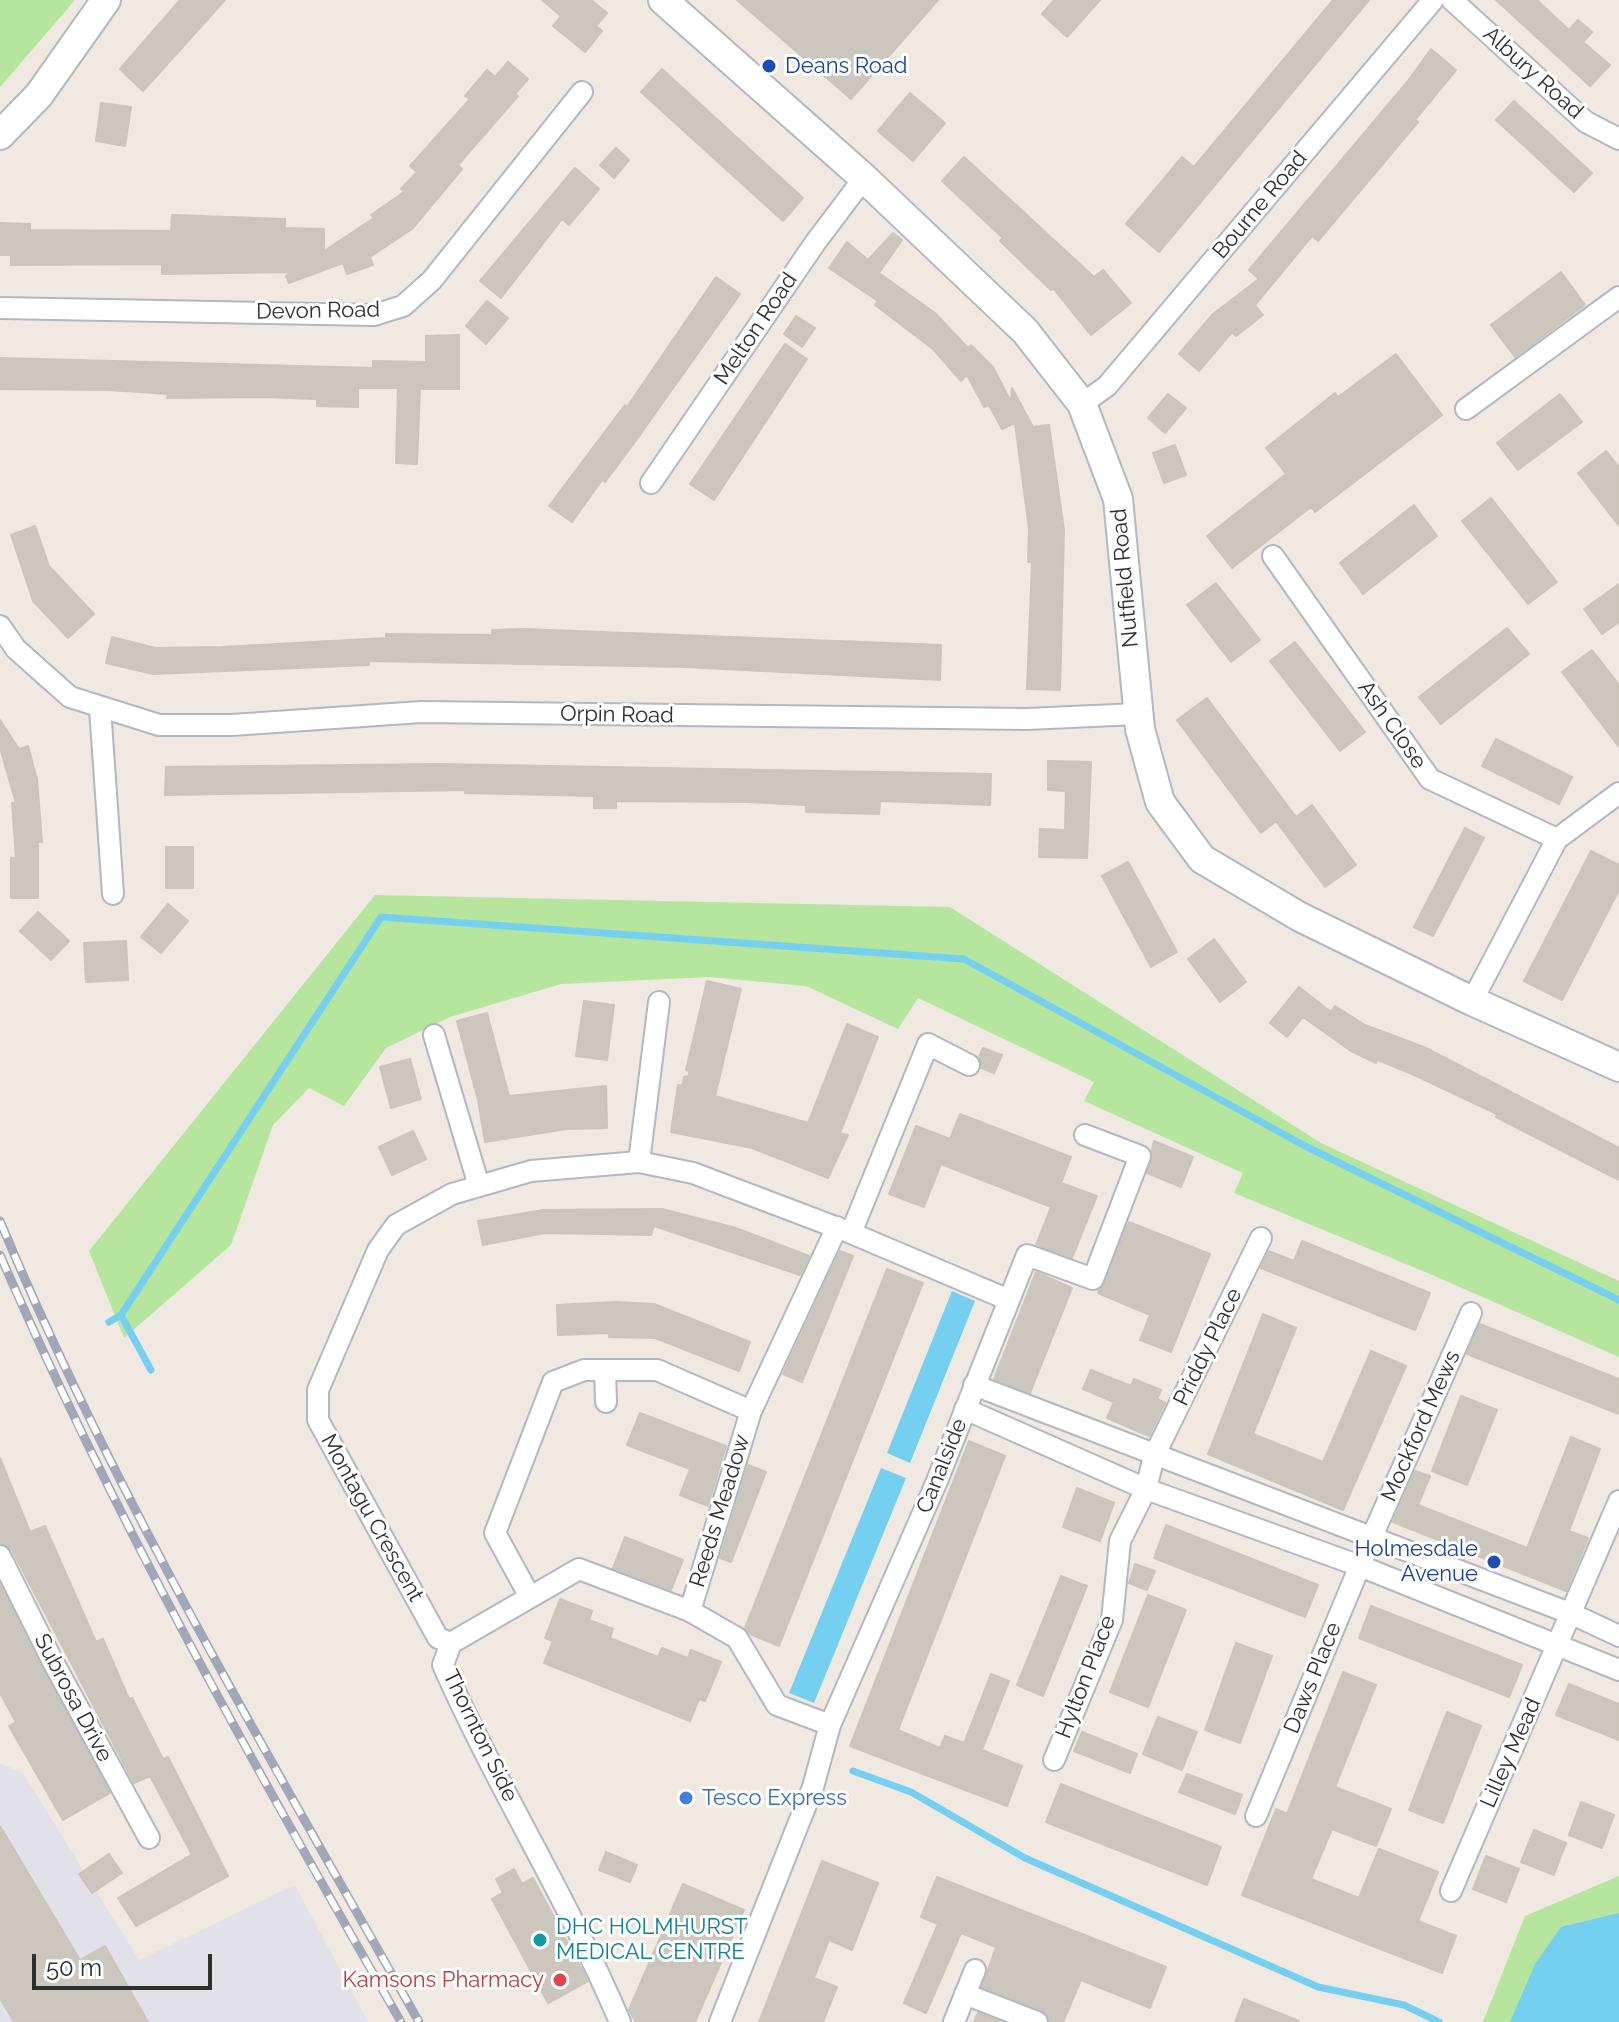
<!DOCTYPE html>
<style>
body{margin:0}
#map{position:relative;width:1619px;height:2022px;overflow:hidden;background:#efe9e1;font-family:Raleway,sans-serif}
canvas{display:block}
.scale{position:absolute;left:32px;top:1954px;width:180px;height:36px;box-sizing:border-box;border:4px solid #2e2e2e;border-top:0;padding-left:10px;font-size:24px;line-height:28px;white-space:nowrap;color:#2e2e2e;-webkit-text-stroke:6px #fff;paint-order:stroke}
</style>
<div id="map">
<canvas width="1619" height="2022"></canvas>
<div class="scale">50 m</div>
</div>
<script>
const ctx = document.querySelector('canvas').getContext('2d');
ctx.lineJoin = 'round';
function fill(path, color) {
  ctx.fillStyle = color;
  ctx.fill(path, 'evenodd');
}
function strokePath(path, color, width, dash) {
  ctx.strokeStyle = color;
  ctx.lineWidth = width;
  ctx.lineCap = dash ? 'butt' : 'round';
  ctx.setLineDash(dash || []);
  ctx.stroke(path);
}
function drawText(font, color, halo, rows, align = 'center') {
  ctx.font = font + ' Raleway,sans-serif';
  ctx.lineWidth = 6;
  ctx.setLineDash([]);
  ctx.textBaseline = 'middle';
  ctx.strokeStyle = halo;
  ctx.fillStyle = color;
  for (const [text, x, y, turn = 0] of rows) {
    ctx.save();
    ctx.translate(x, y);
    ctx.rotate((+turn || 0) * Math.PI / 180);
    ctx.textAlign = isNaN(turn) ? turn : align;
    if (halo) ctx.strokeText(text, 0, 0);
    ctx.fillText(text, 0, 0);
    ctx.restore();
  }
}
fill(new Path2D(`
 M0,1763L23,1773L139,1960L295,1885L368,2022H0Z`), '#e3e1e8');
fill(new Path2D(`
 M0,0H75L0,87Z
 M375,895L950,907L1321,1143L1619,1281V1357L1430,1274L1234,1193L1243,1173L1084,1101L1094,1082L918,998L898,1029L806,986L709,977L561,984L450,1017L386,1048L344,1106L309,1088L273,1125L231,1245L124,1338L89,1251Z
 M1619,1876V2022H1483L1525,1916Z`), '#b6e59e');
fill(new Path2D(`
 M952,1291L975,1301L910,1463L887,1453Z
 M881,1468L906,1478L814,1703L789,1693Z
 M1619,1913V2022H1510L1535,1964L1561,1927Z`), '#75cff0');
strokePath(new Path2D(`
 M121,1315L381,917L964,959L1305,1146L1619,1300
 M109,1322L121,1315L151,1370
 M853,1771L911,1792L1025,1858L1318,1987L1404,2005L1439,2022`), '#75cff0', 7);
const building = new Path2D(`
 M180,0H225L143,91L120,69Z
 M542,0H591L607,13L596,26L602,31L585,52L553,26L561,16Z
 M737,0H938L851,99Z
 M1054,0H1100L1067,37L1042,14Z
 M1333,0H1369L1159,252L1126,224L1182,157L1194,167Z
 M1496,0H1537L1569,30L1578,20L1592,32L1583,42L1610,65L1590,86Z
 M1431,49L1456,70L1415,120L1418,122L1318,241L1312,236L1255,305L1263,315L1236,336L1232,332L1199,371L1179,354L1213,314L1259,279L1249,270L1408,81Z
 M508,62L528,79L515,94L518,96L458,165L462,169L412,229L370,257L373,265L347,274L343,263L289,283L286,276L292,272L162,274V264L11,265V255H0V223L30,224V230L171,231L172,215L285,219V228L324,229V251L374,218L371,215L404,192L401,189L417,172L410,166L470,99L465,96L487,70L495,77Z
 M662,69L803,198L783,221L641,92Z
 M910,93L945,123L913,161L878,131Z
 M1514,101L1592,173L1574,192L1496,120Z
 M101,103L131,107L125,146L96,141Z
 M616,148L629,160L614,178L600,165Z
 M964,157L1094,277L1103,270L1131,303L1091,335L1053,288L1051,290L1000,241L1003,238L942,181Z
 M575,168L599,189L569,225L562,219L501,298L480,281Z
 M893,233L902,240L879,273L935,313L968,348L971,345L993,367L1011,402L1012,388L1033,427L1049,425L1064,530L1060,690L1027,689L1032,562H1028L1029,529L1015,423L1002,429L989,405L984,407L967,375L961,381L933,349L875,305L878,301L829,268L847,242L868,260Z
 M1561,272L1585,305L1515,357L1491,325Z
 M716,277L740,294L632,446L605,482L602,480L572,522L549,506L625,405L627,407Z
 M487,301L508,318L486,344L466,326Z
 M796,316L815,328L802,347L784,334Z
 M459,335V389H420L417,464L396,463L398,388H358V407L317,406V399L263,397L167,398L168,394L109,390L0,389V358L373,368V361L426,362V336Z
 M785,344L807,359L714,500L690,484Z
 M1396,354L1442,415L1315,512L1311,507L1232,568L1207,536L1286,474L1266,448L1335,393L1338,397Z
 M1168,394L1186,408L1165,433L1148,418Z
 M1560,394L1582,422L1518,470L1497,443Z
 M1175,445L1186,475L1164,483L1153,453Z
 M1606,451L1619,467V526L1578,473Z
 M1491,498L1557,582L1528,604L1462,521Z
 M1414,505L1437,536L1363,594L1340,563Z
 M35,526L49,566L94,614L68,638L33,601L11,535Z
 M1216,583L1260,640L1231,662L1187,605Z
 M1619,584V622L1602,634L1584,609Z
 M1507,628L1529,654L1441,724L1419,697Z
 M523,629L941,645L940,680L685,667L369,661V665L153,674L106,663L112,637L155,648L222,647L386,638V634L492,635V630Z
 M1295,642L1365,732L1340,751L1270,661Z
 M1592,650L1619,685V747L1562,672Z
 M1207,698L1296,817L1312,805L1356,865L1325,887L1276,821L1261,833L1177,720Z
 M0,720L19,749L28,746L37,779L42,842H38V898H11V858H16L12,803H16L0,748Z
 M1496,739L1572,777L1559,804L1482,766Z
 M1048,761L1091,762L1087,858L1039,857L1040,829L1065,830L1066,791L1048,790Z
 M439,764L991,774L990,805L880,801L879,814L806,812V805L748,802L616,801V808H594V796L465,793V790L165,795L166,767Z
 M1465,828L1484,838L1433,936L1414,927Z
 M166,847H193V888H166Z
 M1591,851L1619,865V890L1562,1000L1524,981Z
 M1128,862L1177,952L1151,967L1102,876Z
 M168,904L188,921L161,953L141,937Z
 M38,912L69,941L51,960L20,931Z
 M1214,939L1246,982L1220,1002L1188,959Z
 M126,941L128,980L86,982L84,943Z
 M707,981L741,989L715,1096L808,1123L847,1024L878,1037L840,1133L848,1135L828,1178L752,1148L671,1132L678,1085L682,1086L684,1077L689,1076V1071L686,1070Z
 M1299,987L1331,1012L1335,1006L1365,1025L1424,1047L1619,1148V1180L1496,1117L1497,1114L1412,1074L1378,1060L1376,1063L1351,1051L1303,1017L1287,1037L1270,1023Z
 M584,1001L614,1005L607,1060L576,1056Z
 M487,1013L509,1096L606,1086L607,1128L566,1129L485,1142L478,1100L457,1021Z
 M983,1048L1002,1055L994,1073L981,1068L979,1057Z
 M410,1059L421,1099L391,1108L380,1067Z
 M960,1114L1071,1157L1061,1183L1097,1196L1072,1258L1036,1245L1051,1207L941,1164L924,1207L889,1194L916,1126L950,1139Z
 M413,1131L426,1159L392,1175L379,1147Z
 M1154,1141L1193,1157L1181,1187L1147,1173Z
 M662,1209L736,1228L809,1256L800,1275L654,1226L651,1235L545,1233L483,1245L478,1221L543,1210Z
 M1129,1222L1210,1254L1171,1352L1140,1340L1150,1315L1098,1293Z
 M1302,1241L1430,1293L1415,1330L1261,1268L1269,1251L1294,1261Z
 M840,1251L853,1256L802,1382L783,1374Z
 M887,1269L923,1283L779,1646L750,1634L745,1628Z
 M1036,1272L1072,1288L1030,1393L994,1379Z
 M616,1302L654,1304L750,1342L739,1371L655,1338L609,1337V1333L558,1335L557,1305Z
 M1263,1314L1296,1328L1253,1434L1323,1462L1371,1351L1406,1366L1343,1510L1208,1454Z
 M1480,1324L1619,1379V1414L1467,1354Z
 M1091,1370L1131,1386L1134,1379L1161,1390L1157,1399L1165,1403L1149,1436L1107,1418L1114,1402L1083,1389Z
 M1461,1396L1497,1410L1467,1485L1432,1471Z
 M640,1413L726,1446L708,1506L680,1495L690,1469L627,1445Z
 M1571,1437L1600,1449L1569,1531L1588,1538L1566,1591L1393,1522L1415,1471L1430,1476L1418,1505L1527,1548Z
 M969,1441L1005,1456L898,1730L940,1748L945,1736L964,1743L991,1674L1009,1681L982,1750L1022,1766L1007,1806L850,1746Z
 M0,1458L30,1532L45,1526L96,1642L103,1639L129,1699L132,1698L163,1759L168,1757L228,1876L136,1926L118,1898L191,1855L190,1851L150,1776L134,1783L12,1550L0,1543Z
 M748,1465L766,1472L731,1562L720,1558Z
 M1077,1488L1114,1503L1100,1541L1063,1527Z
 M1166,1525L1318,1585L1305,1617L1154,1558Z
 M625,1537L683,1560L671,1590L613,1568Z
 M1135,1564L1155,1571L1147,1590L1129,1583Z
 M1061,1576L1087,1586L1043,1696L1017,1685Z
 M0,1585L110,1793L63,1820L9,1726L16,1722L0,1693Z
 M1148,1595L1186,1610L1148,1707L1110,1692Z
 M560,1599L592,1611L589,1620L613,1629L610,1638L658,1657L662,1648L688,1658L691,1650L721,1662L705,1701L699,1699L690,1721L544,1663L553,1641L545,1638Z
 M1371,1606L1522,1665L1509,1697L1359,1638Z
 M1236,1643L1272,1656L1240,1743L1205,1730Z
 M1343,1672L1376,1685L1335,1787L1391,1809L1376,1846L1332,1829L1311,1879L1359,1898L1379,1849L1438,1872L1418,1921L1456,1936L1442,1973L1242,1895L1276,1809L1287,1814Z
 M1569,1684L1619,1704V1740L1556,1715Z
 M1447,1712L1481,1726L1443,1823L1409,1810Z
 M1158,1717L1197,1732L1182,1770L1143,1754Z
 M1082,1732L1137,1754L1130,1773L1074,1751Z
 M1187,1774L1242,1795L1235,1814L1179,1792Z
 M1061,1784L1221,1847L1207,1885L1046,1822Z
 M1581,1802L1614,1815L1602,1848L1569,1835Z
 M0,1826L80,1960L105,1946L148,2022H14L0,1998Z
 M1534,1830L1566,1843L1554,1875L1521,1862Z
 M606,1852L637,1865L630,1882L599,1870Z
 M109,1854L122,1873L92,1893L79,1874Z
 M1486,1856L1519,1869L1506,1902L1473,1889Z
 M822,1861L878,1883L852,1950L829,1940L814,1978L837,1987L823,2022H759Z
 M514,1869L522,1884L533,1878L588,1981L548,2003L492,1899L503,1893L496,1879Z
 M937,1877L1166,1967L1150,2008L1081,1980L1063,2022H1050L1042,2010L982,1987L996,1947L961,1933L926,2013L904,2003L938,1924L921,1917Z
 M683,1884L744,1910L695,2022H636L629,2010Z
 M1244,1999L1299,2021V2022H1235Z
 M978,2013L1001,2022H974Z`);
fill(building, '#cbc7bf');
strokePath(building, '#cbc5ba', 2);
const street = new Path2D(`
 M1452,0L1586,122L1619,139
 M0,308L374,315L403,306L432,280L582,92
 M1082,404L1107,386L1433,0
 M1466,409L1619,297
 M651,483L815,243L864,178
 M1273,556L1430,779L1557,839
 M0,626L16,649L70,697L159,725H232L421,712L1027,719L1137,714
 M100,708L113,894
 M1472,1001L1557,839L1619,793
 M434,1035L479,1186
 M969,1065L928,1044L851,1233L1009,1300
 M639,1162L659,1002
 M605,1370L606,1402
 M974,1385L1572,1614L1619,1636
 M965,1409L1146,1489L1360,1566L1619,1670
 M0,1556L52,1660L149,1838
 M530,1597L495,1533L553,1382L584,1370H657L751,1411
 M690,1611L751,1411L837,1227
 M451,1643L438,1638L318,1420V1390L378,1250L396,1225L452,1194L531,1171L639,1162L693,1173L851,1233
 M1054,1760L1112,1620L1120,1541L1146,1489L1154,1456L1261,1238
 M1256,1816L1371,1539L1471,1313
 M1451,1891L1619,1501
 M965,1994L1037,2022
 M620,2022C568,1899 497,1787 443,1665L451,1643L579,1569L690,1611L737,1638L777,1705L830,1725
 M720,2022L813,1787L830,1725L937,1481L1027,1255L1093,1279L1140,1156L1085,1135
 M954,2022L975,1970`);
const secondary = new Path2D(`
 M663,0L864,178L1025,331L1082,404L1118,499L1140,729L1160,802L1202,859L1300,917L1472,1001L1619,1067
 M0,135L39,95L106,0`);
strokePath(street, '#b4b7c1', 24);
strokePath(secondary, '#b4b7c1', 32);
strokePath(street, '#fff', 20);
strokePath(secondary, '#fff', 28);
const rail = new Path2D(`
 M0,1221C116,1499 271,1760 419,2022
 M0,1255C115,1520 257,1771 401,2022`);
strokePath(rail, '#a3a6b8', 9);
strokePath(rail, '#fff', 6, [18]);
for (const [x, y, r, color] of [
 [769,66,8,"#1a4fb4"],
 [1494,1562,8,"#1a4fb4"],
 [686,1798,8,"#3f7fe0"],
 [540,1940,8,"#0f9aa8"],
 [560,1980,8,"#e0444e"]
]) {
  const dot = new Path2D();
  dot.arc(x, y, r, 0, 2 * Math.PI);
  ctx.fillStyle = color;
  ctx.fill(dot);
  strokePath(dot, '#fff', 3);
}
drawText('22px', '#164399', '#fff', [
 ["Deans Road",785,66],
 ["Holmesdale",1478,1549,"right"],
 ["Avenue",1478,1574,"right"]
], 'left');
drawText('22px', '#2e2e2e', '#fff', [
 ["Albury Road",1533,73,42],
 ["Bourne Road",1260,205,-50],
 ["Devon Road",318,311,-1],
 ["Melton Road",756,329,-56],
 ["Nutfield Road",1125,578,-95],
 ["Orpin Road",617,715,1],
 ["Ash Close",1392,725,55],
 ["Priddy Place",1208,1347,-64],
 ["Mockford Mews",1421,1426,-66],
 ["Canalside",942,1466,-68],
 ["Reeds Meadow",720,1511,-73],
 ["Montagu Crescent",372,1518,61],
 ["Hylton Place",1086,1677,-69],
 ["Daws Place",1313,1678,-68],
 ["Subrosa Drive",73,1698,62],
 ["Thornton Side",480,1736,64],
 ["Lilley Mead",1511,1753,-66]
]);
drawText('22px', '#366cbe', '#fff', [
 ["Tesco Express",702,1798]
], 'left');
drawText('22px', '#0d838f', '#fff', [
 ["DHC HOLMHURST",556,1927],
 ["MEDICAL CENTRE",556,1952]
], 'left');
drawText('22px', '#be3a42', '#fff', [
 ["Kamsons Pharmacy",544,1980]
], 'right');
</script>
